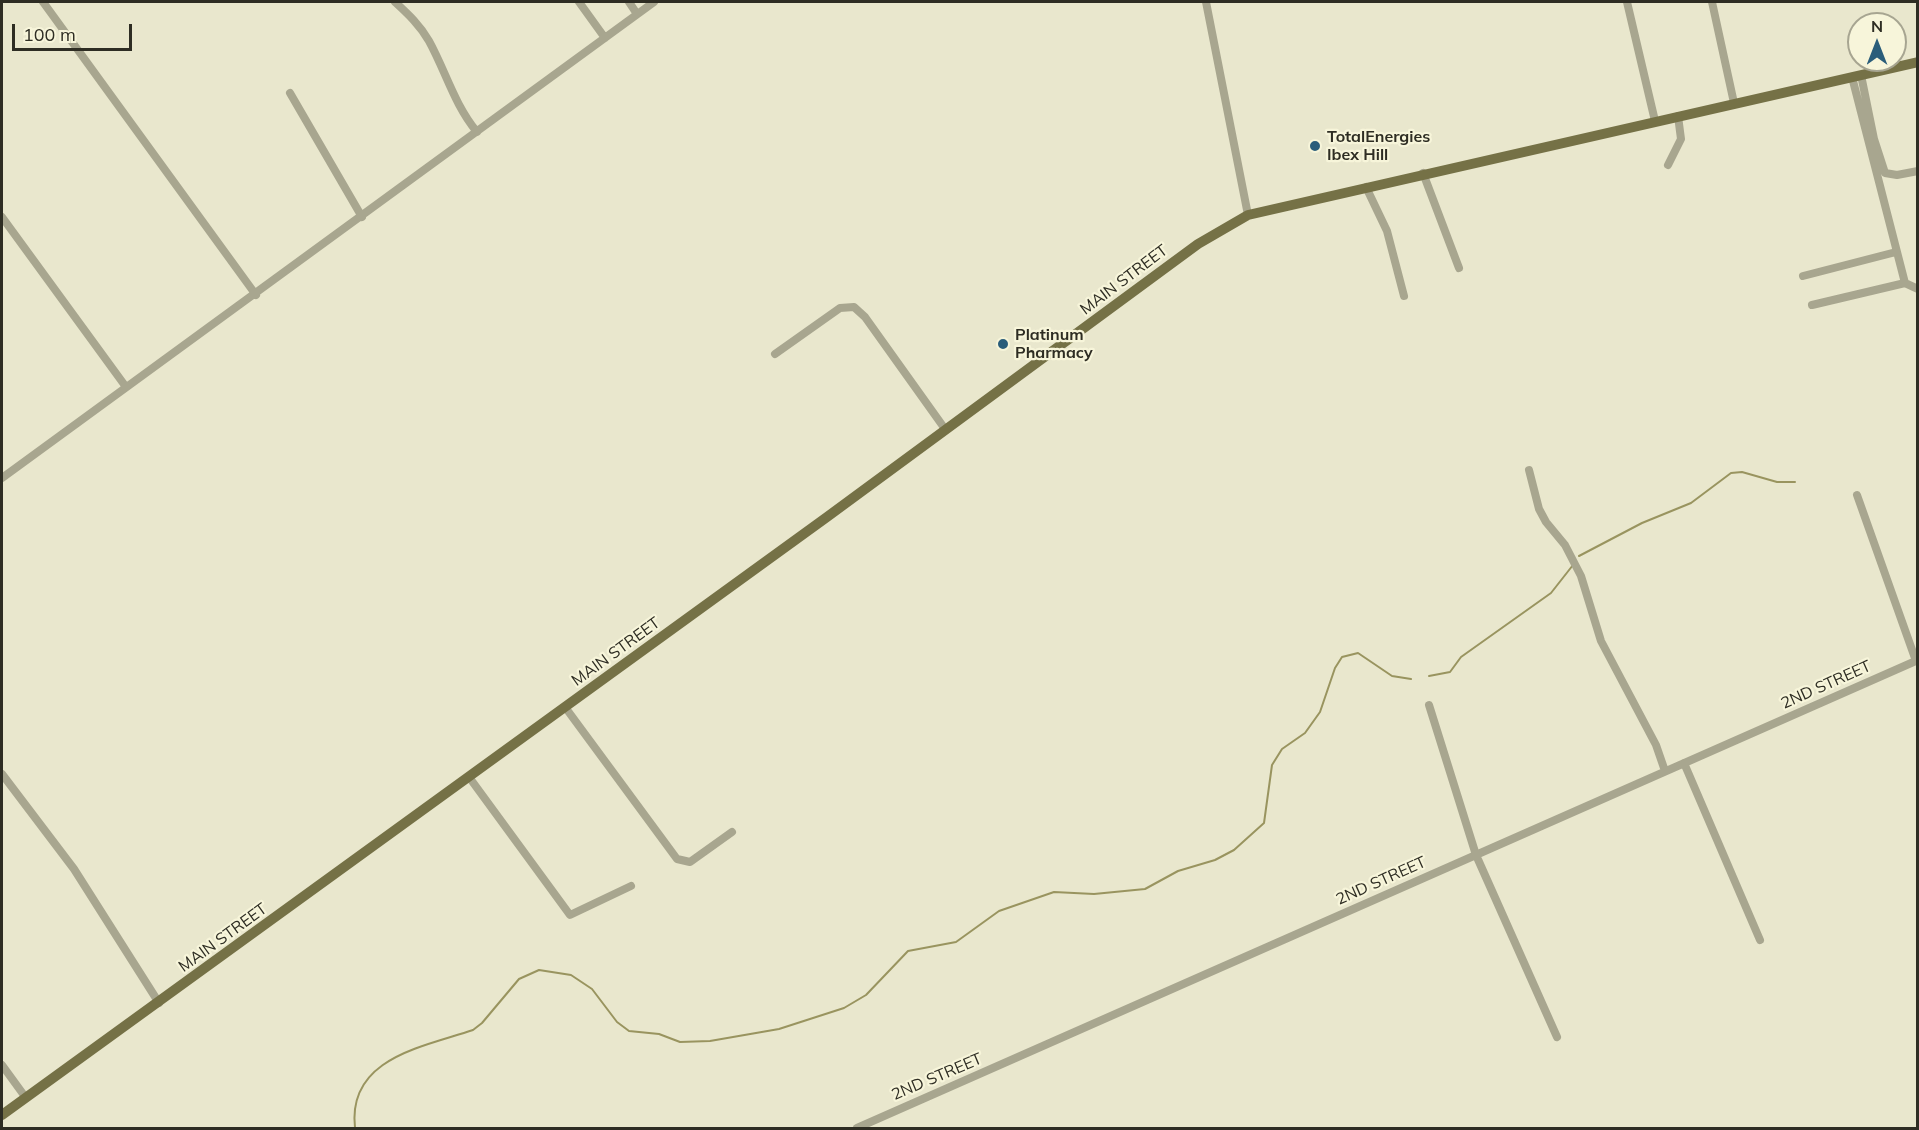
<!DOCTYPE html>
<style>
body{margin:0}
#map{position:relative;width:1919px;height:1130px;overflow:hidden;background:#e9e7cd;font-family:Mulish,sans-serif}
canvas{display:block}
.frame{position:absolute;inset:0;border:3px solid #2e2d23;pointer-events:none}
.north{position:absolute;left:1847px;top:12px;width:60px;height:60px;box-sizing:border-box;background:#f7f5da;border:2px solid #a7a591;border-radius:50%;rotate:0deg;font-size:16px;font-weight:700;line-height:24px;text-align:center;color:#2e2d23}
.north::after{content:'';display:block;margin:auto;width:21px;height:27px;background:#2a5d7a;clip-path:polygon(50% 0,100% 100%,50% 72%,0 100%)}
.scale{position:absolute;left:12px;top:24px;width:120px;height:27px;box-sizing:border-box;border:3px solid #2e2d23;border-top:0;padding-left:8px;font-size:18px;line-height:21px;white-space:nowrap;color:#2e2d23;-webkit-text-stroke:4px #f7f5da;paint-order:stroke}
</style>
<div id="map">
<canvas width="1919" height="1130"></canvas>
<div class="frame"></div>
<div class="north">N</div>
<div class="scale">100 m</div>
</div>
<script>
const ctx = document.querySelector('canvas').getContext('2d');
ctx.lineJoin = 'round';
function strokePath(path, color, width, dash) {
  ctx.strokeStyle = color;
  ctx.lineWidth = width;
  ctx.lineCap = dash ? 'butt' : 'round';
  ctx.setLineDash(dash || []);
  ctx.stroke(path);
}
function drawText(font, color, halo, rows, align = 'center') {
  ctx.font = font + ' Mulish,sans-serif';
  ctx.lineWidth = 4.5;
  ctx.setLineDash([]);
  ctx.textBaseline = 'middle';
  ctx.strokeStyle = halo;
  ctx.fillStyle = color;
  for (const [text, x, y, turn = 0] of rows) {
    ctx.save();
    ctx.translate(x, y);
    ctx.rotate((+turn || 0) * Math.PI / 180);
    ctx.textAlign = isNaN(turn) ? turn : align;
    if (halo) ctx.strokeText(text, 0, 0);
    ctx.fillText(text, 0, 0);
    ctx.restore();
  }
}
strokePath(new Path2D(`
 M1579,556L1642,523L1691,503L1731,473L1742,472L1777,482H1795
 M1429,676L1450,672L1461,657L1551,593L1573,565
 M355,1128C347,1058 423,1047 473,1030L482,1023L519,979L539,970L571,975L592,989L617,1022L629,1031L659,1034L680,1042L710,1041L779,1029L844,1008L866,995L908,951L956,942L999,911L1054,892L1094,894L1145,889L1178,871L1215,860L1234,850L1264,823L1272,765L1282,749L1305,733L1320,712L1335,668L1342,657L1358,653L1392,676L1411,679`), '#99945f', 2);
strokePath(new Path2D(`
 M43,2L256,295
 M395,2C408,14 420,25 429,41C446,72 454,104 477,132
 M579,2L605,38
 M629,2L637,14
 M1206,2L1248,215
 M1627,2L1655,121
 M1712,2L1734,103
 M1861,75L1874,139L1885,173L1897,175L1918,171
 M290,93L362,217
 M1668,165L1681,139L1678,116
 M1423,173L1459,268
 M1366,187L1387,231L1404,296
 M2,217L126,387
 M1803,276L1896,252
 M1905,283L1918,289
 M1812,305L1905,283L1852,77
 M775,354L840,308L854,307L865,317L945,429
 M1529,470L1539,509L1546,522L1565,545L1581,576L1601,641L1656,745L1665,771
 M2,478L654,2
 M1857,495L1916,661
 M1429,705L1476,855L1557,1037
 M565,707L677,859L690,862L732,832
 M1684,763L1760,940
 M2,774L74,869L159,1003
 M469,777L570,915L631,886
 M2,1065L26,1098
 M857,1128L1918,660`), '#a8a68f', 8);
strokePath(new Path2D(`
 M2,1115L827,517L1198,244L1248,215L1918,62`), '#757146', 10);
for (const [x, y, r, color] of [
 [1315,146,6,"#2a5d7a"],
 [1003,344,6,"#2a5d7a"]
]) {
  const dot = new Path2D();
  dot.arc(x, y, r, 0, 2 * Math.PI);
  ctx.fillStyle = color;
  ctx.fill(dot);
  strokePath(dot, '#f7f5da', 2);
}
drawText('bold 16px', '#2e2d23', '#f7f5da', [
 ["TotalEnergies",1327,137],
 ["Ibex Hill",1327,155],
 ["Platinum",1015,335],
 ["Pharmacy",1015,353]
], 'left');
drawText('16px', '#2e2d23', '#f7f5da', [
 ["MAIN STREET",1124,280,-37],
 ["MAIN STREET",616,652,-36],
 ["2ND STREET",1826,685,-24],
 ["2ND STREET",1381,881,-24],
 ["MAIN STREET",223,938,-36],
 ["2ND STREET",937,1077,-23]
]);
</script>
